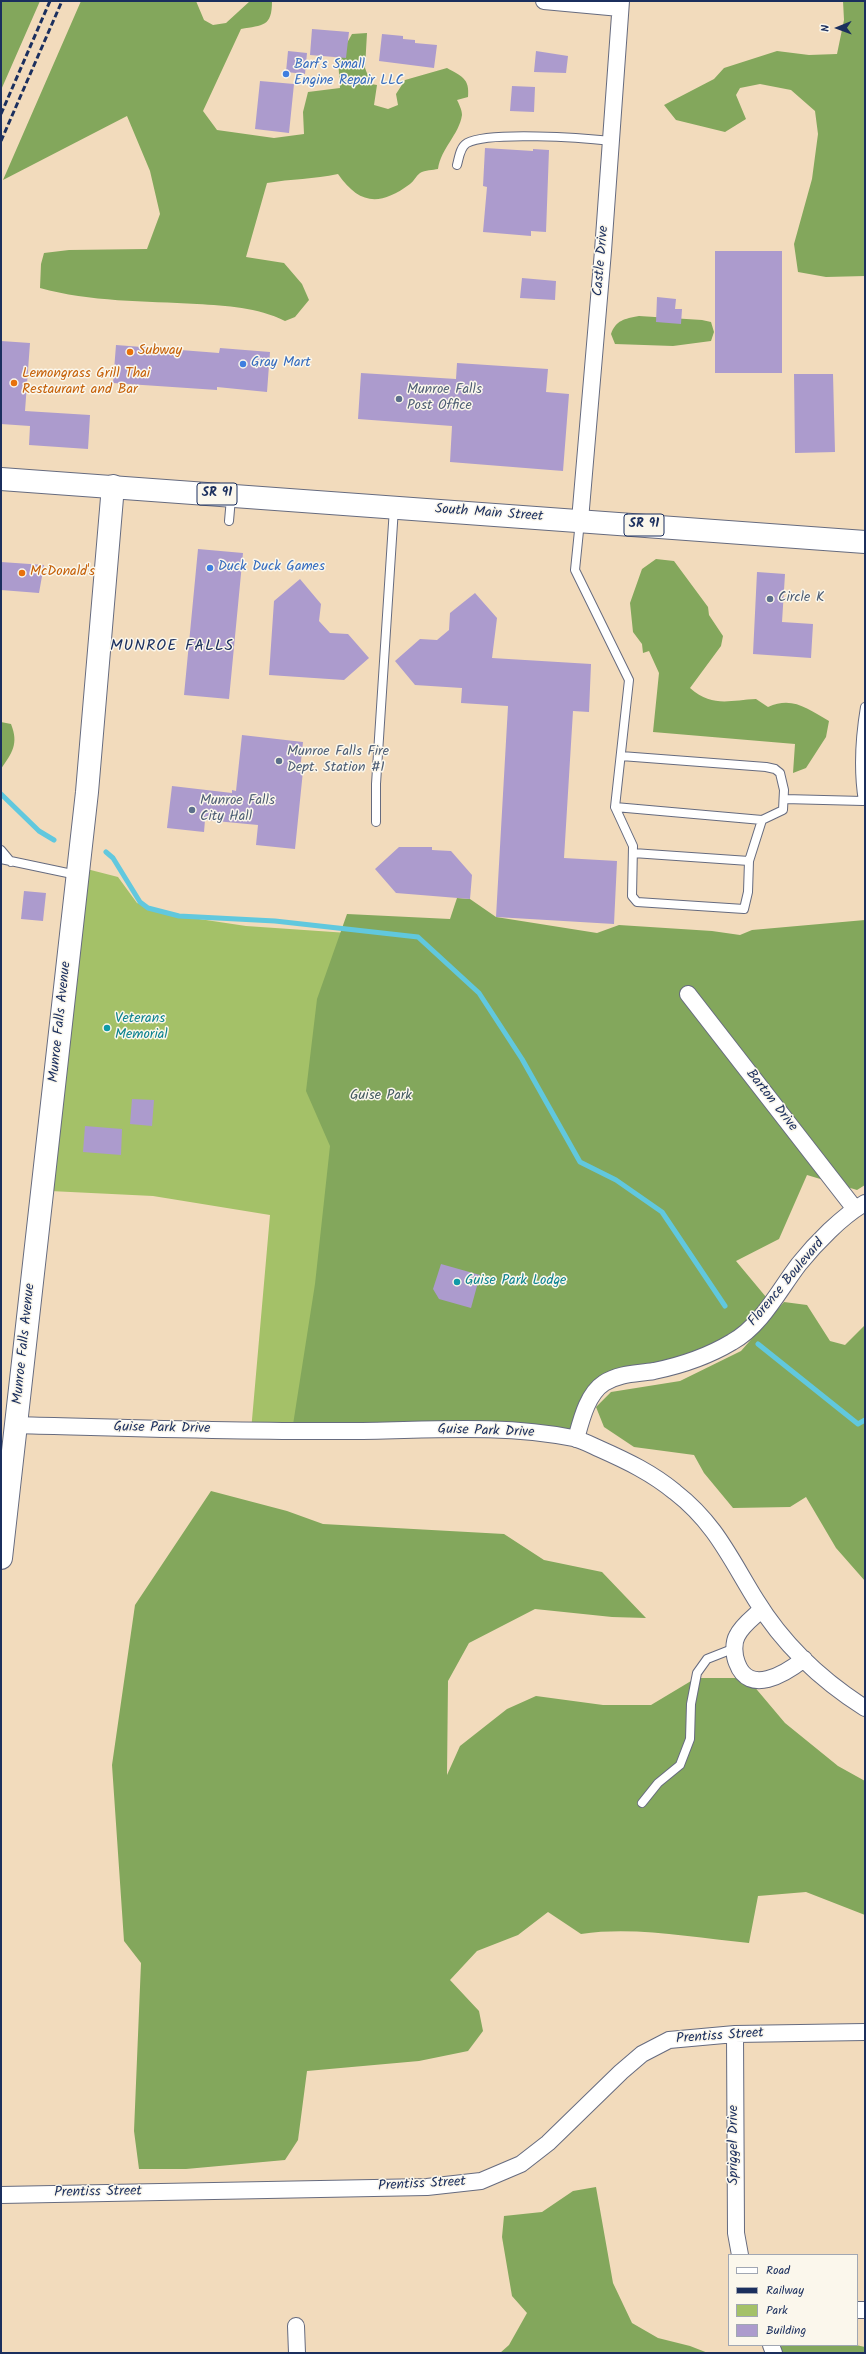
<!DOCTYPE html>
<style>
body{margin:0}
#map{position:relative;width:866px;height:2354px;overflow:hidden;background:#f2dbbc;font-family:Kalam,sans-serif}
canvas{display:block}
.frame{position:absolute;inset:0;border:2px solid #1b2f5e;pointer-events:none}
.legend{position:absolute;left:728px;top:2254px;width:130px;height:92px;box-sizing:border-box;background:#fbf7ec;border:1px solid #a1a7b3;margin:0;padding:5px 7px;list-style:none;font-size:12px;color:#1b2f5e}
.legend li{display:flex;align-items:center;gap:8px;height:20px}
.legend b{width:20px;border:1px solid #a1a7b3}
.north{position:absolute;left:818px;top:8px;width:40px;height:40px;-webkit-text-stroke:3px #fbf7ec;paint-order:stroke;rotate:269deg;font-size:11px;font-weight:700;line-height:16px;text-align:center;color:#1b2f5e}
.north::after{content:'';display:block;margin:auto;width:14px;height:18px;background:#1b2f5e;clip-path:polygon(50% 0,100% 100%,50% 72%,0 100%)}
</style>
<div id="map">
<canvas width="866" height="2354"></canvas>
<div class="frame"></div>
<ul class="legend">
<li><b style="height:5px;background:#fff"></b>Road</li>
<li><b style="height:5px;background:#1b2f5e"></b>Railway</li>
<li><b style="height:11px;background:#a4c168"></b>Park</li>
<li><b style="height:11px;background:#ac9bcd"></b>Building</li>
</ul>
<div class="north">N</div>
</div>
<script>
const ctx = document.querySelector('canvas').getContext('2d');
ctx.lineJoin = 'round';
function fill(path, color) {
  ctx.fillStyle = color;
  ctx.fill(path, 'evenodd');
}
function strokePath(path, color, width, dash) {
  ctx.strokeStyle = color;
  ctx.lineWidth = width;
  ctx.lineCap = dash ? 'butt' : 'round';
  ctx.setLineDash(dash || []);
  ctx.stroke(path);
}
function drawText(font, color, halo, rows, align = 'center') {
  ctx.font = font + ' Kalam,sans-serif';
  ctx.lineWidth = 3;
  ctx.setLineDash([]);
  ctx.textBaseline = 'middle';
  ctx.strokeStyle = halo;
  ctx.fillStyle = color;
  for (const [text, x, y, turn = 0] of rows) {
    ctx.save();
    ctx.translate(x, y);
    ctx.rotate((+turn || 0) * Math.PI / 180);
    ctx.textAlign = isNaN(turn) ? turn : align;
    if (halo) ctx.strokeText(text, 0, 0);
    ctx.fillText(text, 0, 0);
    ctx.restore();
  }
}
fill(new Path2D(`
 M79,867L118,877L137,903L179,916L246,926L551,947L525,1431H251L270,1215L153,1196L50,1191Z`), '#a4c168');
fill(new Path2D(`
 M1,1H40L1,90Z
 M81,1H196L204,20L213,25L226,23L250,1H272C272,27 263,25 241,29L203,111L217,130L274,138L304,134L303,112L308,92L340,88L338,59L352,34L367,33L365,68L371,84L377,85L374,105L388,109L398,105L396,94L405,80L447,68C461,76 470,78 468,97L457,100C459,104 462,110 462,115C459,135 441,148 438,169C433,170 425,170 420,173C416,176 414,181 410,184C379,207 359,204 338,174C314,179 291,179 267,183L246,257L284,263L302,284L309,300L295,317L285,321C257,307 227,306 197,304C145,301 90,302 40,288L41,264L44,253L69,250L147,249L160,214L150,171L127,116L3,180Z
 M843,1H865V276L826,277L798,272L794,244L812,179L818,134L815,111L791,90L760,84L740,88L736,95L746,119L725,132L676,120L664,105L714,79L724,68L777,51L809,55L837,54L844,20Z
 M639,316L702,320L711,322L714,332L711,341L673,346L615,344L611,334C616,320 624,319 639,316Z
 M656,559L674,561L708,607L709,615L723,636L721,646L690,688C713,708 730,700 756,699L768,707C793,696 807,709 829,721L826,737L806,768L793,773L795,744L653,732L659,673L649,651L643,653L642,644L633,632L630,603L642,569Z
 M1,722L11,724C19,744 12,753 1,769Z
 M457,898L470,899L496,917L597,933L619,925L712,931L740,935L752,930L865,920V1185L857,1190L807,1175L779,1239L736,1261L771,1303L733,1342L604,1383L576,1439L292,1431L315,1284L330,1146L306,1091L317,999L347,914L450,919Z
 M784,1302L807,1305L830,1341L845,1345L865,1325V1581L836,1548L806,1497L790,1507L733,1508L704,1473L694,1455L634,1447L604,1427L596,1407L611,1392L680,1381L741,1351Z
 M211,1491L287,1511L323,1524L504,1534L544,1560L602,1572L646,1618L612,1617L535,1609L469,1643L448,1681L447,1775L460,1746L507,1709L536,1696L603,1705H651L696,1678H747L785,1723L838,1766L865,1781V1915L806,1892L758,1896L749,1943C694,1938 636,1926 581,1934L548,1912L518,1935L477,1951L450,1980L479,2011L483,2031L468,2051L419,2061L307,2071L298,2140L285,2160L186,2169H139L134,2131L141,1963L124,1941L112,1765L135,1605Z
 M596,2187L613,2283L632,2323L658,2338L690,2346L708,2353H500L509,2345L527,2313L512,2296L502,2237L504,2216L542,2212L573,2191Z
 M784,2345H856L865,2347V2353H774L773,2350Z`), '#83a75c');
strokePath(new Path2D(`
 M1,794L39,831L54,840
 M106,852L113,858L140,902L148,908L179,916L275,921L418,937L479,993L522,1059L580,1162L616,1180L662,1212L725,1306
 M758,1344L858,1424L865,1420`), '#61c8de', 5);
fill(new Path2D(`
 M312,29L349,32L346,58L310,55Z
 M382,34L403,36V39L415,40V43L437,45L434,68L379,61Z
 M288,51L307,53L305,74L286,72Z
 M536,51L568,56L566,73L534,72Z
 M260,81L294,84L289,133L255,129Z
 M512,86L535,87L534,112L510,111Z
 M485,148L533,151V149L549,150L546,232L531,231V236L483,232L487,187L483,186Z
 M715,251H782V373H715Z
 M522,278L556,281L555,300L520,298Z
 M657,297L676,299L675,309H682L681,324L656,322Z
 M1,341L30,343L25,411L90,415L88,449L29,445L30,426L1,424Z
 M116,345L219,353L220,348L270,352L267,392L217,387V390L113,383Z
 M457,363L548,369L546,392L569,394L563,471L450,462L452,426L358,419L361,373L456,379Z
 M794,374H833L835,452L795,453Z
 M198,549L243,553L229,699L184,695Z
 M1,562L44,565L39,593L1,590Z
 M757,572L785,574L782,622L813,624L811,658L753,654Z
 M300,579L321,604L319,621L330,633L348,634L369,658L344,680L269,675L274,601Z
 M475,593L497,618L492,658L591,664L589,712L573,711L564,858L617,861L614,924L496,917L508,706L461,703L462,688L415,685L395,661L420,639L437,640L449,630L450,613Z
 M242,735L303,742L300,771H303L295,849L256,845L258,825L205,820L204,832L167,828L172,786L232,793V790L236,791Z
 M399,847H432V850L451,851L472,875L470,899L396,893L375,869Z
 M24,891L46,893L43,921L21,919Z
 M132,1099L154,1100L152,1126L130,1124Z
 M85,1126L122,1129L121,1155L83,1152Z
 M441,1264L480,1275L471,1308L439,1299L433,1289Z`), '#ac9bcd');
const lane = new Path2D(`
 M457,165C459,158 460,147 467,143C489,131 584,138 612,141
 M229,521L231,498
 M580,521L575,570L629,680L615,807L633,846L632,896L637,902L744,909L748,892L749,861L762,820L783,810L784,790L780,773L775,769L766,767L621,756
 M784,799L863,801C858,771 860,737 865,707
 M615,807L762,820
 M376,822V784L394,508
 M1,850L11,862
 M633,853L749,861
 M1,859L77,875
 M642,1803L658,1783L680,1765L690,1739L691,1704L697,1673L707,1659L735,1648`);
const street = new Path2D(`
 M544,1L620,8
 M580,520L603,251L621,1
 M688,994L855,1209
 M16,1425C126,1428 236,1432 345,1431C421,1431 498,1423 573,1438C582,1440 591,1445 600,1449C627,1461 652,1473 675,1492C715,1523 730,1558 756,1600C783,1644 821,1680 865,1708
 M576,1439C581,1421 587,1394 604,1383C620,1373 636,1374 654,1371C683,1365 707,1357 732,1342C762,1325 779,1290 799,1264C815,1244 842,1216 865,1203
 M762,1609C754,1617 742,1625 737,1636C733,1643 734,1656 737,1663C749,1696 785,1674 804,1659
 M735,2034L736,2233L740,2255
 M1,2195L427,2187L481,2181L521,2164L548,2143L621,2072L642,2054L669,2040L735,2034L865,2032
 M857,2310H865
 M296,2326L297,2353
 M771,2345L774,2353`);
const secondary = new Path2D(`
 M1,1558L87,792L113,486`);
const primary = new Path2D(`
 M1,479L865,542`);
strokePath(lane, '#666b7f', 10);
strokePath(street, '#666b7f', 18);
strokePath(secondary, '#666b7f', 24);
strokePath(primary, '#666b7f', 24);
strokePath(lane, '#fff', 8);
strokePath(street, '#fff', 16);
strokePath(secondary, '#fff', 22);
strokePath(primary, '#fff', 22);
strokePath(new Path2D(`
 M1,114L50,1
 M1,141L62,1`), '#1b2f5e', 3, [6, 3]);
for (const [x, y, r, color] of [
 [286,74,4,"#3f7fe0"],
 [130,352,4,"#e8710a"],
 [243,364,4,"#3f7fe0"],
 [14,383,4,"#e8710a"],
 [399,399,4,"#5c6f8a"],
 [210,568,4,"#3f7fe0"],
 [22,573,4,"#e8710a"],
 [770,599,4,"#5c6f8a"],
 [279,761,4,"#5c6f8a"],
 [192,810,4,"#5c6f8a"],
 [107,1028,4,"#0f9aa8"],
 [457,1282,4,"#0f9aa8"]
]) {
  const dot = new Path2D();
  dot.arc(x, y, r, 0, 2 * Math.PI);
  ctx.fillStyle = color;
  ctx.fill(dot);
  strokePath(dot, '#fbf7ec', 1.5);
}
for (const [x, y, w] of [
 [217,494,40],
 [644,525,40]
]) {
  const box = new Path2D();
  box.roundRect(x - w / 2, y - 11, w, 22, 3);
  ctx.fillStyle = '#fbf7ec';
  ctx.fill(box);
  strokePath(box, '#1b2f5e', 1);
}
drawText('bold 13px', '#1b2f5e', null, [
 ["SR 91",217,494],
 ["SR 91",644,525]
]);
drawText('14px', '#366cbe', '#fbf7ec', [
 ["Barf's Small",294,66],
 ["Engine Repair LLC",294,82],
 ["Gray Mart",251,364],
 ["Duck Duck Games",218,568]
], 'left');
drawText('14px', '#1b2f5e', '#fbf7ec', [
 ["Castle Drive",602,261,-85],
 ["South Main Street",489,514,4],
 ["Munroe Falls Avenue",61,1022,-84],
 ["Barton Drive",771,1101,52],
 ["Florence Boulevard",787,1283,-50],
 ["Munroe Falls Avenue",25,1344,-84],
 ["Guise Park Drive",162,1429,1],
 ["Guise Park Drive",486,1432,2],
 ["Prentiss Street",720,2037,-4],
 ["Spriggel Drive",735,2145,-90],
 ["Prentiss Street",422,2185,-3],
 ["Prentiss Street",98,2193,-1]
]);
drawText('14px', '#c56008', '#fbf7ec', [
 ["Subway",138,352],
 ["Lemongrass Grill Thai",22,375],
 ["Restaurant and Bar",22,391],
 ["McDonald's",30,573]
], 'left');
drawText('14px', '#4e5e75', '#fbf7ec', [
 ["Munroe Falls",407,391],
 ["Post Office",407,407],
 ["Circle K",778,599],
 ["Munroe Falls Fire",287,753],
 ["Dept. Station #1",287,769],
 ["Munroe Falls",200,802],
 ["City Hall",200,818]
], 'left');
drawText('14px', '#0d838f', '#fbf7ec', [
 ["Veterans",115,1020],
 ["Memorial",115,1036],
 ["Guise Park Lodge",465,1282]
], 'left');
drawText('14px', '#445b61', '#fbf7ec', [
 ["Guise Park",381,1097]
]);
ctx.letterSpacing = '1px';
drawText('16px', '#1b2f5e', '#fbf7ec', [
 ["MUNROE FALLS",172,647]
]);
ctx.letterSpacing = '0px';
</script>
